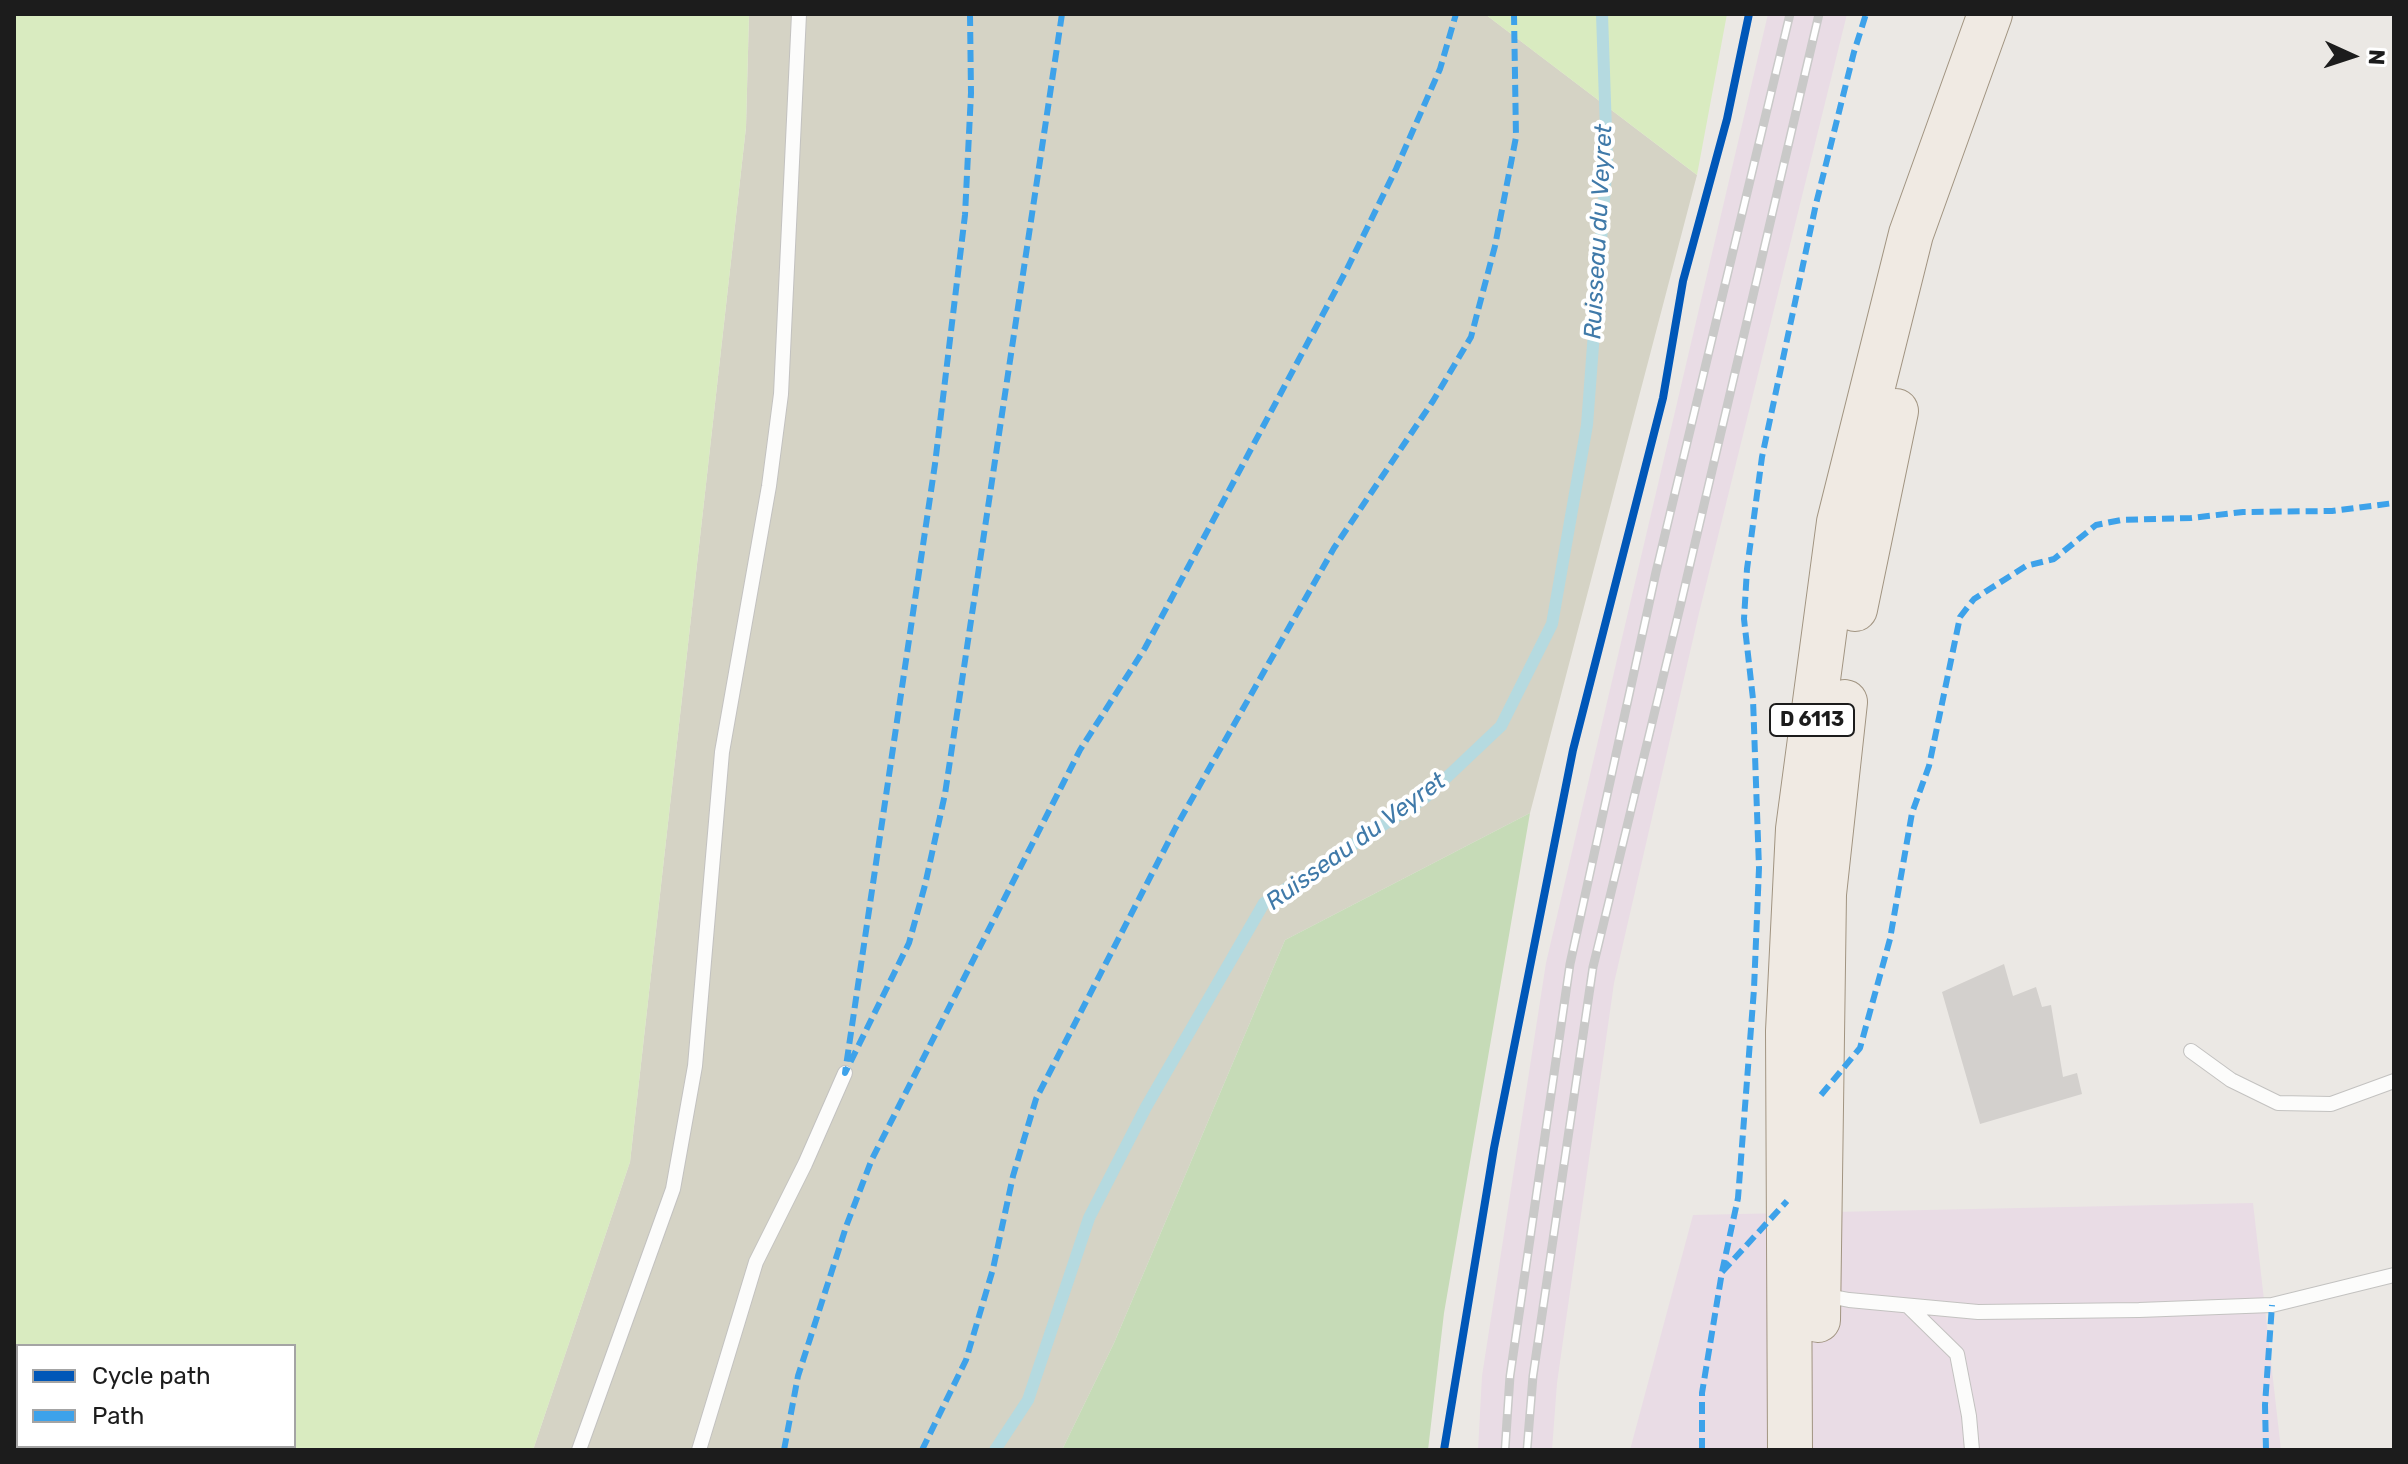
<!DOCTYPE html>
<style>
body{margin:0}
#map{position:relative;width:2408px;height:1464px;overflow:hidden;background:#ebe8e4;font-family:Rubik,sans-serif}
canvas{display:block}
.frame{position:absolute;inset:0;border:16px solid #1c1c1c;pointer-events:none}
.legend{position:absolute;left:16px;top:1344px;width:280px;height:104px;box-sizing:border-box;background:#fff;border:2px solid #a4a4a4;margin:0;padding:10px 14px;list-style:none;font-size:24px;color:#1c1c1c}
.legend li{display:flex;align-items:center;gap:16px;height:40px}
.legend b{width:40px;border:2px solid #a4a4a4}
.north{position:absolute;left:2312px;top:16px;width:80px;height:80px;-webkit-text-stroke:6px #fff;paint-order:stroke;rotate:93deg;font-size:22px;font-weight:700;line-height:32px;text-align:center;color:#1c1c1c}
.north::after{content:'';display:block;margin:auto;width:28px;height:36px;background:#1c1c1c;clip-path:polygon(50% 0,100% 100%,50% 72%,0 100%)}
</style>
<div id="map">
<canvas width="2408" height="1464"></canvas>
<div class="frame"></div>
<ul class="legend">
<li><b style="height:10px;background:#0057b8"></b>Cycle path</li>
<li><b style="height:10px;background:#3da2ea"></b>Path</li>
</ul>
<div class="north">N</div>
</div>
<script>
const ctx = document.querySelector('canvas').getContext('2d');
ctx.lineJoin = 'round';
function fill(path, color) {
  ctx.fillStyle = color;
  ctx.fill(path, 'evenodd');
}
function strokePath(path, color, width, dash) {
  ctx.strokeStyle = color;
  ctx.lineWidth = width;
  ctx.lineCap = dash ? 'butt' : 'round';
  ctx.setLineDash(dash || []);
  ctx.stroke(path);
}
function drawText(font, color, halo, rows, align = 'center') {
  ctx.font = font + ' Rubik,sans-serif';
  ctx.lineWidth = 8;
  ctx.setLineDash([]);
  ctx.textBaseline = 'middle';
  ctx.strokeStyle = halo;
  ctx.fillStyle = color;
  for (const [text, x, y, turn = 0] of rows) {
    ctx.save();
    ctx.translate(x, y);
    ctx.rotate((+turn || 0) * Math.PI / 180);
    ctx.textAlign = isNaN(turn) ? turn : align;
    if (halo) ctx.strokeText(text, 0, 0);
    ctx.fillText(text, 0, 0);
    ctx.restore();
  }
}
fill(new Path2D(`
 M1768,14H1847L1699,613L1614,983L1557,1383L1552,1450H1478L1482,1376L1546,963Z
 M2253,1203L2281,1450H1630L1693,1215Z`), '#e9dce5');
fill(new Path2D(`
 M749,14H1485L1697,175L1530,813L1285,940L1114,1343L1062,1450H533L630,1162L746,127Z`), '#d5d3c5');
fill(new Path2D(`
 M14,14H749L746,127L630,1162L533,1450H14ZM18,1346H294V1446H18Z
 M1485,14H1727L1697,175L1494,21Z`), '#d9ebc0');
fill(new Path2D(`
 M1530,813L1444,1313L1428,1450H1062L1114,1343L1285,940Z`), '#c6dbb7');
strokePath(new Path2D(`
 M995,1450L1028,1400L1089,1218L1146,1107L1264,903L1426,797L1501,726L1552,624L1587,425L1607,160L1602,14`), '#b5dae0', 12);
fill(new Path2D(`
 M2004,964L2013,996L2036,987L2042,1007L2051,1005L2063,1077L2077,1073L2082,1094L1980,1124L1942,992Z`), '#d3d0cd');
const service = new Path2D(`
 M2191,1051L2231,1080L2278,1103L2331,1104L2394,1081
 M1823,1295L1849,1300L1978,1312L2139,1310L2272,1305L2394,1275
 M1908,1306L1957,1354L1969,1416L1972,1450
 M579,1450L673,1189L695,1066L722,752L769,486L781,394L799,14
 M699,1450L756,1262L805,1164L845,1073`);
const primary = new Path2D(`
 M1855,609L1896,411
 M1818,1320L1824,894L1845,702
 M1790,1450L1788,1031L1798,829L1839,522L1911,234L1990,14`);
strokePath(service, '#c3c2c0', 16);
strokePath(primary, '#a19481', 46);
strokePath(service, '#fcfcfb', 14);
strokePath(primary, '#f0eae3', 44);
const rail = new Path2D(`
 M1505,1450L1510,1376L1570,964L1656,572L1790,14
 M1527,1450L1533,1376L1593,967L1681,603L1819,14`);
strokePath(rail, '#c9c9c8', 9);
strokePath(rail, '#fff', 6, [18]);
strokePath(new Path2D(`
 M970,14L971,93L965,215L935,464L845,1073L909,943L925,885L945,794L1062,14
 M1821,1095L1860,1048L1890,939L1912,813L1929,766L1960,617L1974,599L2026,566L2054,559L2096,525L2121,520L2191,518L2243,512L2332,511L2394,503
 M1722,1272L1787,1201
 M784,1450L798,1376L847,1224L872,1159L1080,750L1145,648L1347,269L1396,169L1440,69L1456,14
 M922,1450L966,1360L993,1269L1013,1176L1036,1099L1176,827L1334,548L1433,401L1471,337L1495,246L1516,137L1514,14
 M1702,1450V1393L1722,1272L1738,1198L1754,989L1759,868L1753,699L1744,619L1747,569L1762,457L1816,204L1854,52L1866,14
 M2266,1450L2265,1405L2272,1305`), '#3da2ea', 6, [12, 6]);
strokePath(new Path2D(`
 M1444,1450L1494,1148L1573,750L1663,398L1683,281L1727,119L1749,14`), '#0057b8', 8);
for (const [x, y, w] of [
 [1812,720,84]
]) {
  const box = new Path2D();
  box.roundRect(x - w / 2, y - 16, w, 32, 6);
  ctx.fillStyle = '#fff';
  ctx.fill(box);
  strokePath(box, '#1c1c1c', 2);
}
drawText('bold 20px', '#1c1c1c', null, [
 ["D 6113",1812,720]
]);
drawText('italic 24px', '#407aa9', '#fff', [
 ["Ruisseau du Veyret",1599,232,-87],
 ["Ruisseau du Veyret",1356,842,-36]
]);
</script>
